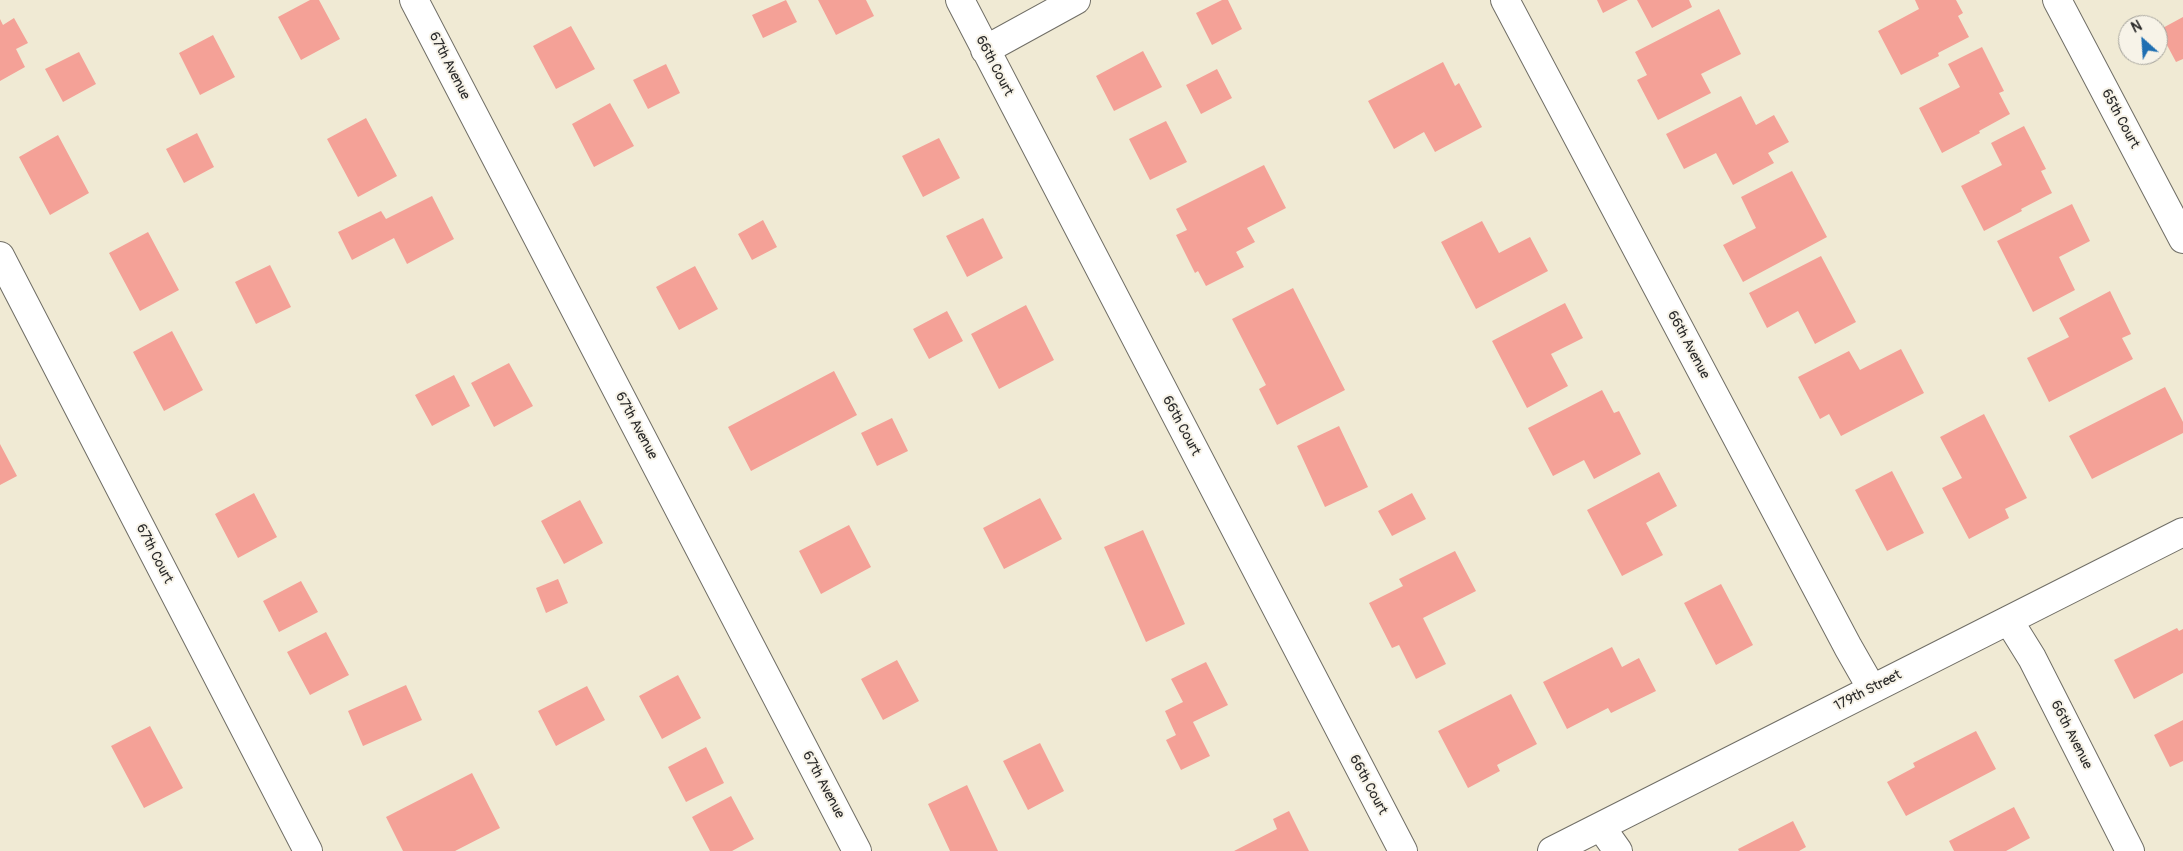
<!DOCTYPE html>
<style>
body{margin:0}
#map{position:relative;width:2183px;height:851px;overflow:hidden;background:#f0ead4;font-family:Pangolin,sans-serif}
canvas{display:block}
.north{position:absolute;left:2118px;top:15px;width:50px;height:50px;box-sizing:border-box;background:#f7f3e8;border:1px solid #a5a39c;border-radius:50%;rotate:334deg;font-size:14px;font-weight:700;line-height:20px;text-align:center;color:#2b2b2b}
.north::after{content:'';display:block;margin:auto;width:18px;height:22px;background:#1f6fb2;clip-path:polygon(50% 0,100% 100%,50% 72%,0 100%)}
</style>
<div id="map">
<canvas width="2183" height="851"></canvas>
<div class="north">N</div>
</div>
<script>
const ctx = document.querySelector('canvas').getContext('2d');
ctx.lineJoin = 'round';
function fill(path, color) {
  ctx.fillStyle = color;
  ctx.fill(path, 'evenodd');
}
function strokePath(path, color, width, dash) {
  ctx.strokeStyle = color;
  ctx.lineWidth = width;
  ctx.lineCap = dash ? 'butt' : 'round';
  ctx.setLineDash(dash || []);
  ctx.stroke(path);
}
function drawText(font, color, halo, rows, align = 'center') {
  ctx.font = font + ' Pangolin,sans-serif';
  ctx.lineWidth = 4;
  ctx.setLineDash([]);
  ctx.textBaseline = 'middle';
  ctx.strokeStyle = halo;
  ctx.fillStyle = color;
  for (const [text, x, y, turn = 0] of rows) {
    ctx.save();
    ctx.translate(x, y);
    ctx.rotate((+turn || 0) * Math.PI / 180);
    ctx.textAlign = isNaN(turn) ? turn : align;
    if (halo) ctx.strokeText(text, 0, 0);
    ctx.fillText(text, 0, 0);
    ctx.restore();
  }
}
fill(new Path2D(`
 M310,0H319L340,39L301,60L278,17Z
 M786,0L797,22L763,38L752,15Z
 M818,0H866L874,16L836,35Z
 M1222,0H1228L1242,29L1212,45L1196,13Z
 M1597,0H1628L1603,13Z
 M1637,0H1689L1692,7L1652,28Z
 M1915,0H1956L1963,13L1958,16L1969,37L1938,53L1939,56L1901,75L1878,31L1919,9Z
 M1719,9L1741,54L1701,74L1711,93L1658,120L1637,80L1647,75L1635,52Z
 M2183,17V59L2176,62L2159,30Z
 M14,18L28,43L16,49L25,67L0,81V19L3,25Z
 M571,26L595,69L556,89L533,46Z
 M213,35L235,77L200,95L179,53Z
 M1982,47L2004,91L1999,93L2010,114L1979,131L1980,133L1942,153L1919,108L1960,87L1948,64Z
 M1143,51L1162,87L1114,111L1096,76Z
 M79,52L96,84L63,102L45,69Z
 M1443,62L1455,86L1459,83L1482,127L1435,152L1424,132L1394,149L1368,101Z
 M666,64L680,93L648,109L633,80Z
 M1217,69L1232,98L1201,114L1186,85Z
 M1741,96L1756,125L1774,115L1789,142L1768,153L1774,163L1733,185L1716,153L1684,169L1666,134Z
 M610,103L634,146L594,167L572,124Z
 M366,118L397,176L358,197L327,139Z
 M1166,121L1187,162L1150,180L1129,139Z
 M2024,126L2046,169L2041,171L2052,193L2021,209L2022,211L1984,231L1961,186L2002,165L1991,143Z
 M197,133L214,167L184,183L166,149Z
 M58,135L89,193L50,215L19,157Z
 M939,138L960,178L923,197L902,156Z
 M1264,165L1286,208L1247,228L1255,242L1236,252L1244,267L1206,286L1198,271L1195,273L1176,235L1187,230L1176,209Z
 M1792,171L1827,237L1743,282L1723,245L1756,228L1741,197Z
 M432,196L454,239L407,264L394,238L352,260L338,232L381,211L386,219Z
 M2072,204L2090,241L2059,257L2075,290L2033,312L1997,241Z
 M983,218L1003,258L967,277L946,236Z
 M763,220L777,247L752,260L738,234Z
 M1482,221L1499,253L1530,237L1548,271L1476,309L1441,242Z
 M148,232L179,290L140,311L109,253Z
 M1821,256L1856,322L1815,344L1798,311L1767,328L1749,293Z
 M270,265L291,307L256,324L235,282Z
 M695,266L718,309L679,330L656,287Z
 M1293,288L1345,390L1277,425L1259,389L1266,385L1232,319Z
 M2110,291L2131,334L2122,338L2133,359L2049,402L2027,358L2069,337L2059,318Z
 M1565,303L1583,338L1551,354L1568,386L1527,408L1492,341Z
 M1026,305L1054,360L999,389L971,334Z
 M947,311L963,341L929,359L913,329Z
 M172,331L203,390L164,411L133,352Z
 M1901,349L1924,393L1841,436L1829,414L1820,419L1798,377L1849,351L1860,370Z
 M509,363L533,406L494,427L471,383Z
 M834,371L857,415L751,471L728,427Z
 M454,375L470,406L432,426L415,395Z
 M2165,387L2183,422V433L2092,479L2069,436Z
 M1602,390L1614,413L1619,411L1641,454L1594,479L1584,460L1553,476L1528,428Z
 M1984,414L2027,498L2005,509L2009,518L1969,539L1942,488L1962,478L1940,437Z
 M892,418L908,451L877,466L861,433Z
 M1339,426L1368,487L1325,507L1297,446Z
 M0,444L17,476L0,485Z
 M1892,471L1924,533L1887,551L1855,490Z
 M1659,472L1677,506L1646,523L1663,555L1622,576L1587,510Z
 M254,493L277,537L238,558L215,514Z
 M1412,493L1426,519L1392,536L1378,511Z
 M1040,498L1062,539L1004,569L983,528Z
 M580,500L603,543L564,564L541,521Z
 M849,525L871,567L821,594L799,551Z
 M1143,530L1185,624L1146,642L1104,547Z
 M1455,551L1476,591L1423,618L1446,664L1416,679L1399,645L1392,648L1369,603L1403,586L1399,579Z
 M558,579L568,603L546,613L536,588Z
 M301,581L318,612L279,632L263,601Z
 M1721,584L1753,645L1716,665L1684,603Z
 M2177,628L2179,631L2183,629V673L2134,699L2114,660Z
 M326,632L349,675L310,695L287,652Z
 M1612,647L1622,667L1639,658L1656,691L1611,713L1608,708L1567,729L1543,682Z
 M897,660L919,701L883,720L861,679Z
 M1206,662L1228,705L1193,722L1210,756L1181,770L1166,740L1176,735L1165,711L1183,702L1171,679Z
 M678,675L701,718L662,739L639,696Z
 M406,685L422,720L363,746L348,711Z
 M587,686L605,720L556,746L538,711Z
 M1511,694L1537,744L1497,765L1500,771L1468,788L1438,731Z
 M2183,720V761L2170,767L2154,735Z
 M150,726L183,788L144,808L111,746Z
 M1976,731L1996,769L1906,816L1887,782L1915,767L1913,763Z
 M1040,743L1064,791L1028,810L1003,761Z
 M706,747L724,783L686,802L668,767Z
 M472,773L500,828L455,851H403L386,817Z
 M967,785L998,851H950L928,804Z
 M731,796L754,839L732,851H710L692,817Z
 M2014,807L2030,838L2006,851H1954L1949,841Z
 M1289,811L1309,851H1234L1277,829L1273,819Z
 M1793,821L1806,847L1799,851H1739L1738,849Z`), '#f4a197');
const minor = new Path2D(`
 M414,0L857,851
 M960,0L1403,851
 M1505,0L1848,647L1872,689
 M2057,0L2183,239
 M985,50L1076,0
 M0,256L308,851
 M2009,621L2032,658L2130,851
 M1601,827L1618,851
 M1552,851L2183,532`);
strokePath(minor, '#706e66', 30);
strokePath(minor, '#fff', 28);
drawText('14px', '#2b2b2b', '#f7f3e8', [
 ["67th Avenue",449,66,63],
 ["66th Court",994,66,63],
 ["65th Court",2120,119,62],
 ["66th Avenue",1688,345,62],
 ["67th Avenue",636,426,62],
 ["66th Court",1181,426,62],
 ["67th Court",154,554,63],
 ["179th Street",1868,691,-27],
 ["66th Avenue",2071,735,63],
 ["67th Avenue",823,785,62],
 ["66th Court",1368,785,62]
]);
</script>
